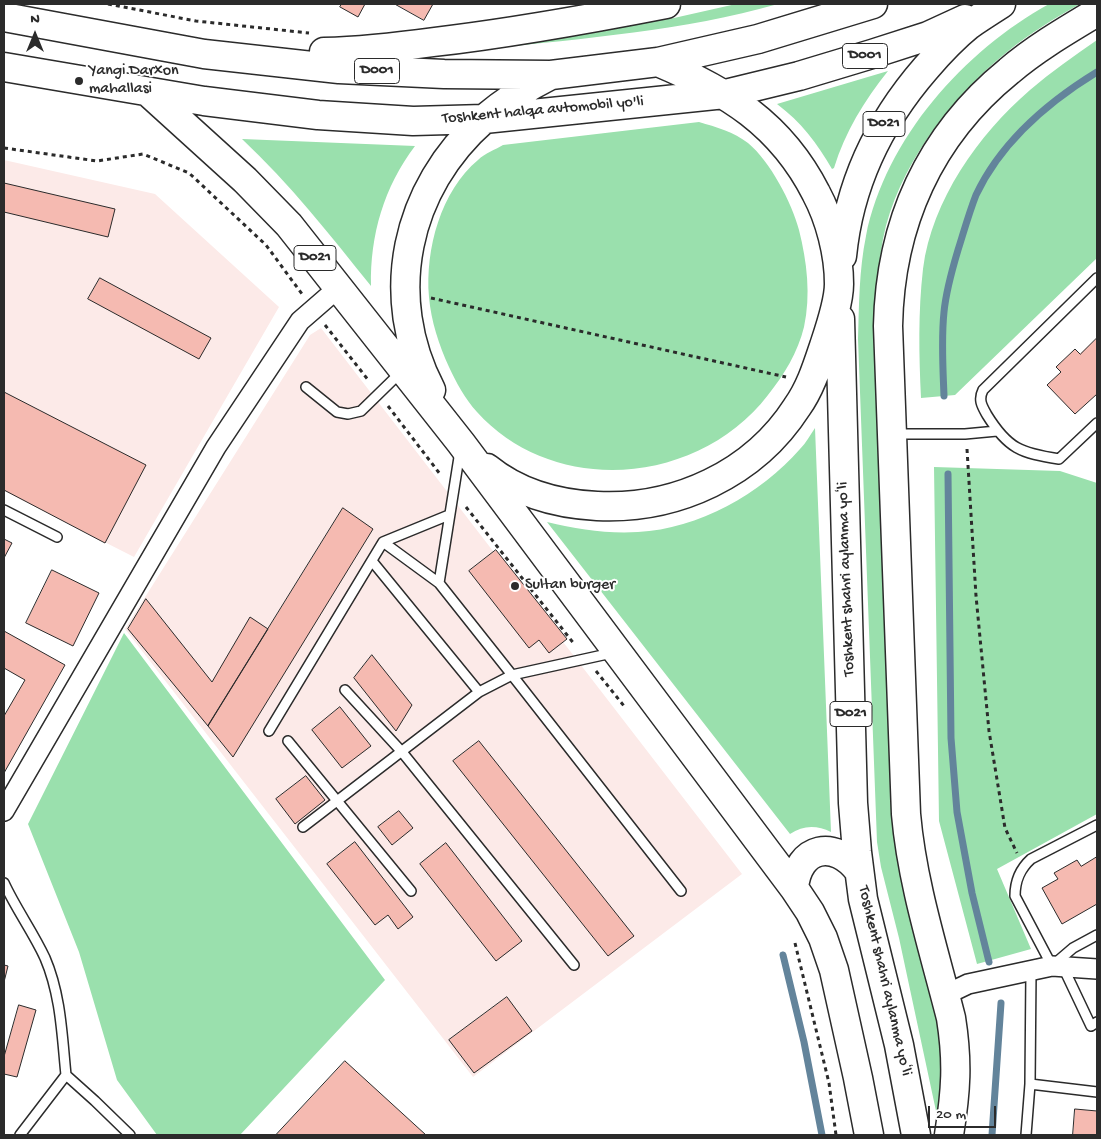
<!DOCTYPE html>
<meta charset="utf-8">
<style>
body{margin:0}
#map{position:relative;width:1101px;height:1139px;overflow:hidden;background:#fff;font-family:"Gochi Hand",sans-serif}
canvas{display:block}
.frame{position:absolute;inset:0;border:5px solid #2b2b2b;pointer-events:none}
.north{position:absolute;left:10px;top:10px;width:50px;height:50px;-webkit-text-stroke:4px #fff;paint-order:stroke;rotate:0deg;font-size:14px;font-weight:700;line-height:20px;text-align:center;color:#2b2b2b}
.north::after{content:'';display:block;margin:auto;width:18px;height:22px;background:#2b2b2b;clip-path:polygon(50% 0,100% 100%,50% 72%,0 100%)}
.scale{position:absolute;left:928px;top:1106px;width:68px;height:22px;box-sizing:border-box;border:2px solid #2b2b2b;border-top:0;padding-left:6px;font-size:15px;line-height:18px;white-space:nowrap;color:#2b2b2b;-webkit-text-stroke:4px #fff;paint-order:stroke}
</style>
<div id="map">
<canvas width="1101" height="1139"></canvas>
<div class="frame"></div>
<div class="north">N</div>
<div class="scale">20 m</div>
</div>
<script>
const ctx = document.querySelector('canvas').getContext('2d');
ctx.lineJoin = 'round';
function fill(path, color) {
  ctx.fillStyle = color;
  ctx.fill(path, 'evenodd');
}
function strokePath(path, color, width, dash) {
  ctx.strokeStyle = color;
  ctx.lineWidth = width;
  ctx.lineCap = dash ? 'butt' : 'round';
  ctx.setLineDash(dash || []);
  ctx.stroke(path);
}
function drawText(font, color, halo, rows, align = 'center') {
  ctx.font = font + ' "Gochi Hand",sans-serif';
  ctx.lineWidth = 4;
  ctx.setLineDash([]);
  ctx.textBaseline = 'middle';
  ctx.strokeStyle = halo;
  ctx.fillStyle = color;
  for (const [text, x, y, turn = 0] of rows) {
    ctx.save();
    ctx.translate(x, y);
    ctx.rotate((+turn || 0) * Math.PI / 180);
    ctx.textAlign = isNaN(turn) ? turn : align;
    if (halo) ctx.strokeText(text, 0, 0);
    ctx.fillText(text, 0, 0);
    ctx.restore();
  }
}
fill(new Path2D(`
 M4,160L155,194L279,307L134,557L4,491Z
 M321,328L742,874L473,1077L125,629L310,335Z`), '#fceae8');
fill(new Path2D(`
 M736,4H778C683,31 585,38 487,49L674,18Z
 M1049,4H1080C1055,18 1030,33 1007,52C951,97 897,168 883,239C877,271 878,305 877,338L894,841L904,886L917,933L945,1054L939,1125L899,938L881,867L877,842L858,339C859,305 859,270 866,236C886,138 964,51 1049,4Z
 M1097,40V258L955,395L921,398C919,355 918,312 923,269C932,200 978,135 1030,90C1051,72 1074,56 1097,40Z
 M888,71C864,101 845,132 834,168L832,169C817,143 801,122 777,104Z
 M699,122C716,127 734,132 748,143C770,161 792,203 799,230C807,262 811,295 804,327C798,352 784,375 768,395C699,485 555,498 477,412C465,399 456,382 449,367C439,345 431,321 429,297C425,249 441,191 478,160C485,153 495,150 503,145Z
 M242,139L415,146C384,187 370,235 371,286C330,235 290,184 242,139Z
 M815,428L831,832C817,825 803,825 790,834L547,522C577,529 607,534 638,532C698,529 761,494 800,449C806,443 810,435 815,428Z
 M934,467L1060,471L1097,483V814L997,869L1031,949L977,964L939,821Z
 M124,633L385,980L240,1135H157L117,1080L79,952L28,824Z`), '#9ae0ad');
strokePath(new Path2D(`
 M944,396C943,368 941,340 944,312C946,291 952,270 958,250C964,231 969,213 976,195C1001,142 1048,102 1097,72
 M948,474L951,738L957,812L972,893L989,962
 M783,955L804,1042L822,1135
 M992,1135L1001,1003`), '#63849b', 7);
const building = new Path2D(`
 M342,4H365L358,17L340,7Z
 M395,4H433L424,20Z
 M4,183L115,209L108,237L4,212Z
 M100,278L211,338L199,359L88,299Z
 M1097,338V394L1075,414L1047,385L1061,372L1056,367L1075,349L1080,354Z
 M4,392L146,465L105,543L4,490Z
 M343,508L373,529L233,757L208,726Z
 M4,539L12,543L4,558Z
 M496,550L567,639L549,653L539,640L529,648L469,571Z
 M52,570L99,593L73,646L26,623Z
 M146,599L212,682L250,617L268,629L208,726L128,629Z
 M4,631L65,665L4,773V716L25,680L4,668Z
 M372,655L412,705L396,731L354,678Z
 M340,707L371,746L342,768L312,730Z
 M479,741L634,936L608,956L453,761Z
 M306,776L325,800L295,824L276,799Z
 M399,811L413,828L392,845L378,827Z
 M355,842L413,917L398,929L388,915L375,925L327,864Z
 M446,843L522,941L496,961L420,864Z
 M1097,857V904L1062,924L1042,888L1058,879L1054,873L1077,860L1081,866Z
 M4,965L8,966L4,982Z
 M507,997L532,1031L474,1073L449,1040Z
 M19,1005L36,1010L17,1077L4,1074V1057Z
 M345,1061L426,1135H276Z
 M1075,1109L1097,1111V1135H1073Z`);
fill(building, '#f5bab1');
strokePath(building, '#2b2b2b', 1);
const lane = new Path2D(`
 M1097,278L983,390C978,400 982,406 987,415C1008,449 1021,453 1059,459L1097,423
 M306,387L337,412L348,414L361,411L401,372
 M895,434H965L997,431
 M460,451L439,583L512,675L612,653
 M4,510L57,537
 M383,542L449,515
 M372,561L479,692
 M345,690L402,752L574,965
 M269,731L383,542L439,583
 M288,741L411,891
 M1097,825L1031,859C1020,869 1015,880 1015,896L1052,966L1073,948L1097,935
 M303,827L479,692L512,675L681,891
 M4,883C16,909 33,932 45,958C61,995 62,1036 66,1075L95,1101L130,1135
 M1063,967L1091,1026L1097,1022
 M1030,1084L1097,1092
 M20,1135L66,1075
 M1026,1135L1030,1084L1031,971`);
const street = new Path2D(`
 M4,811L216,447L300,321L338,288
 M945,995L968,984L1052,966L1097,969`);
const highway = new Path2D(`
 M4,17L204,54L339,69L444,74L551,75L658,62L758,39L873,4
 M324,52C361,51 397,47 434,42C512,33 589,19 666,4
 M4,67L204,101L318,115L413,121L484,119L725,94L799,76L872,54L928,36L965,19
 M148,92L245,180L289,225L461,443L794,888L810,912L823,938L834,970L858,1078L869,1135
 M842,256C849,184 879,122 926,68C939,53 953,38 969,25C979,18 990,11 1001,4
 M840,319L853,803L857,852L863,899L899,1045L916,1135
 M431,390C382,296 405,188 484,119C504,102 527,87 551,75
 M487,468C519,494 557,504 597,506C676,510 754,474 797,407C810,389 817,367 824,346C830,328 839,302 839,284C839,254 830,219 816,193C781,124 727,91 658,62
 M794,888C798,846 835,839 859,871
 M949,1135C956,1091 958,1062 951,1018C934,951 912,883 906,814L888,326C890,224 929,136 1009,71C1036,48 1067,30 1097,12`);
strokePath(lane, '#2b2b2b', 12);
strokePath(street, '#2b2b2b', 22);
strokePath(highway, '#2b2b2b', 31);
strokePath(new Path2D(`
 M108,4L196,21L309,33
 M4,148L97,161L143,154L189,173L266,245L302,294
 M431,298L786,377
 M325,325L369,381
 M388,406L440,474
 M967,449L976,596L989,731L1005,828L1017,853
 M466,507L575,645
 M596,671L624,706
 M795,943L829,1083L836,1135`), '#2b2b2b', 3, [4, 4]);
strokePath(lane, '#fff', 9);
strokePath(street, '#fff', 19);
strokePath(highway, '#fff', 28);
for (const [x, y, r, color] of [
 [79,81,5,"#2b2b2b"],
 [515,586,5,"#2b2b2b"]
]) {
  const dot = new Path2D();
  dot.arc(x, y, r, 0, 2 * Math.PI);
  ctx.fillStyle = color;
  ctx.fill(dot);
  strokePath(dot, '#fff', 2);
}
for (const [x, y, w] of [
 [865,56,45],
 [377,71,45],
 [884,124,42],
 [315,258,42],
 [851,714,42]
]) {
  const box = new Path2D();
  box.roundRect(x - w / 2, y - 12.5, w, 25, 4);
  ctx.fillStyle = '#fff';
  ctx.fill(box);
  strokePath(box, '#2b2b2b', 1);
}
drawText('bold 15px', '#2b2b2b', null, [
 ["D001",865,56],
 ["D001",377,71],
 ["D021",884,124],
 ["D021",315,258],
 ["D021",851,714]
]);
drawText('16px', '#2b2b2b', '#fff', [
 ["Yangi Darxon",89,72],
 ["mahallasi",89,90],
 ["Sultan burger",525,586]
], 'left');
drawText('16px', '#2b2b2b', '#fff', [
 ["Toshkent halqa avtomobil yo'li",543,111,-5],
 ["Toshkent shahri aylanma yoʻli",847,579,-92],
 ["Toshkent shahri aylanma yoʻli",884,981,77]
]);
</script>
